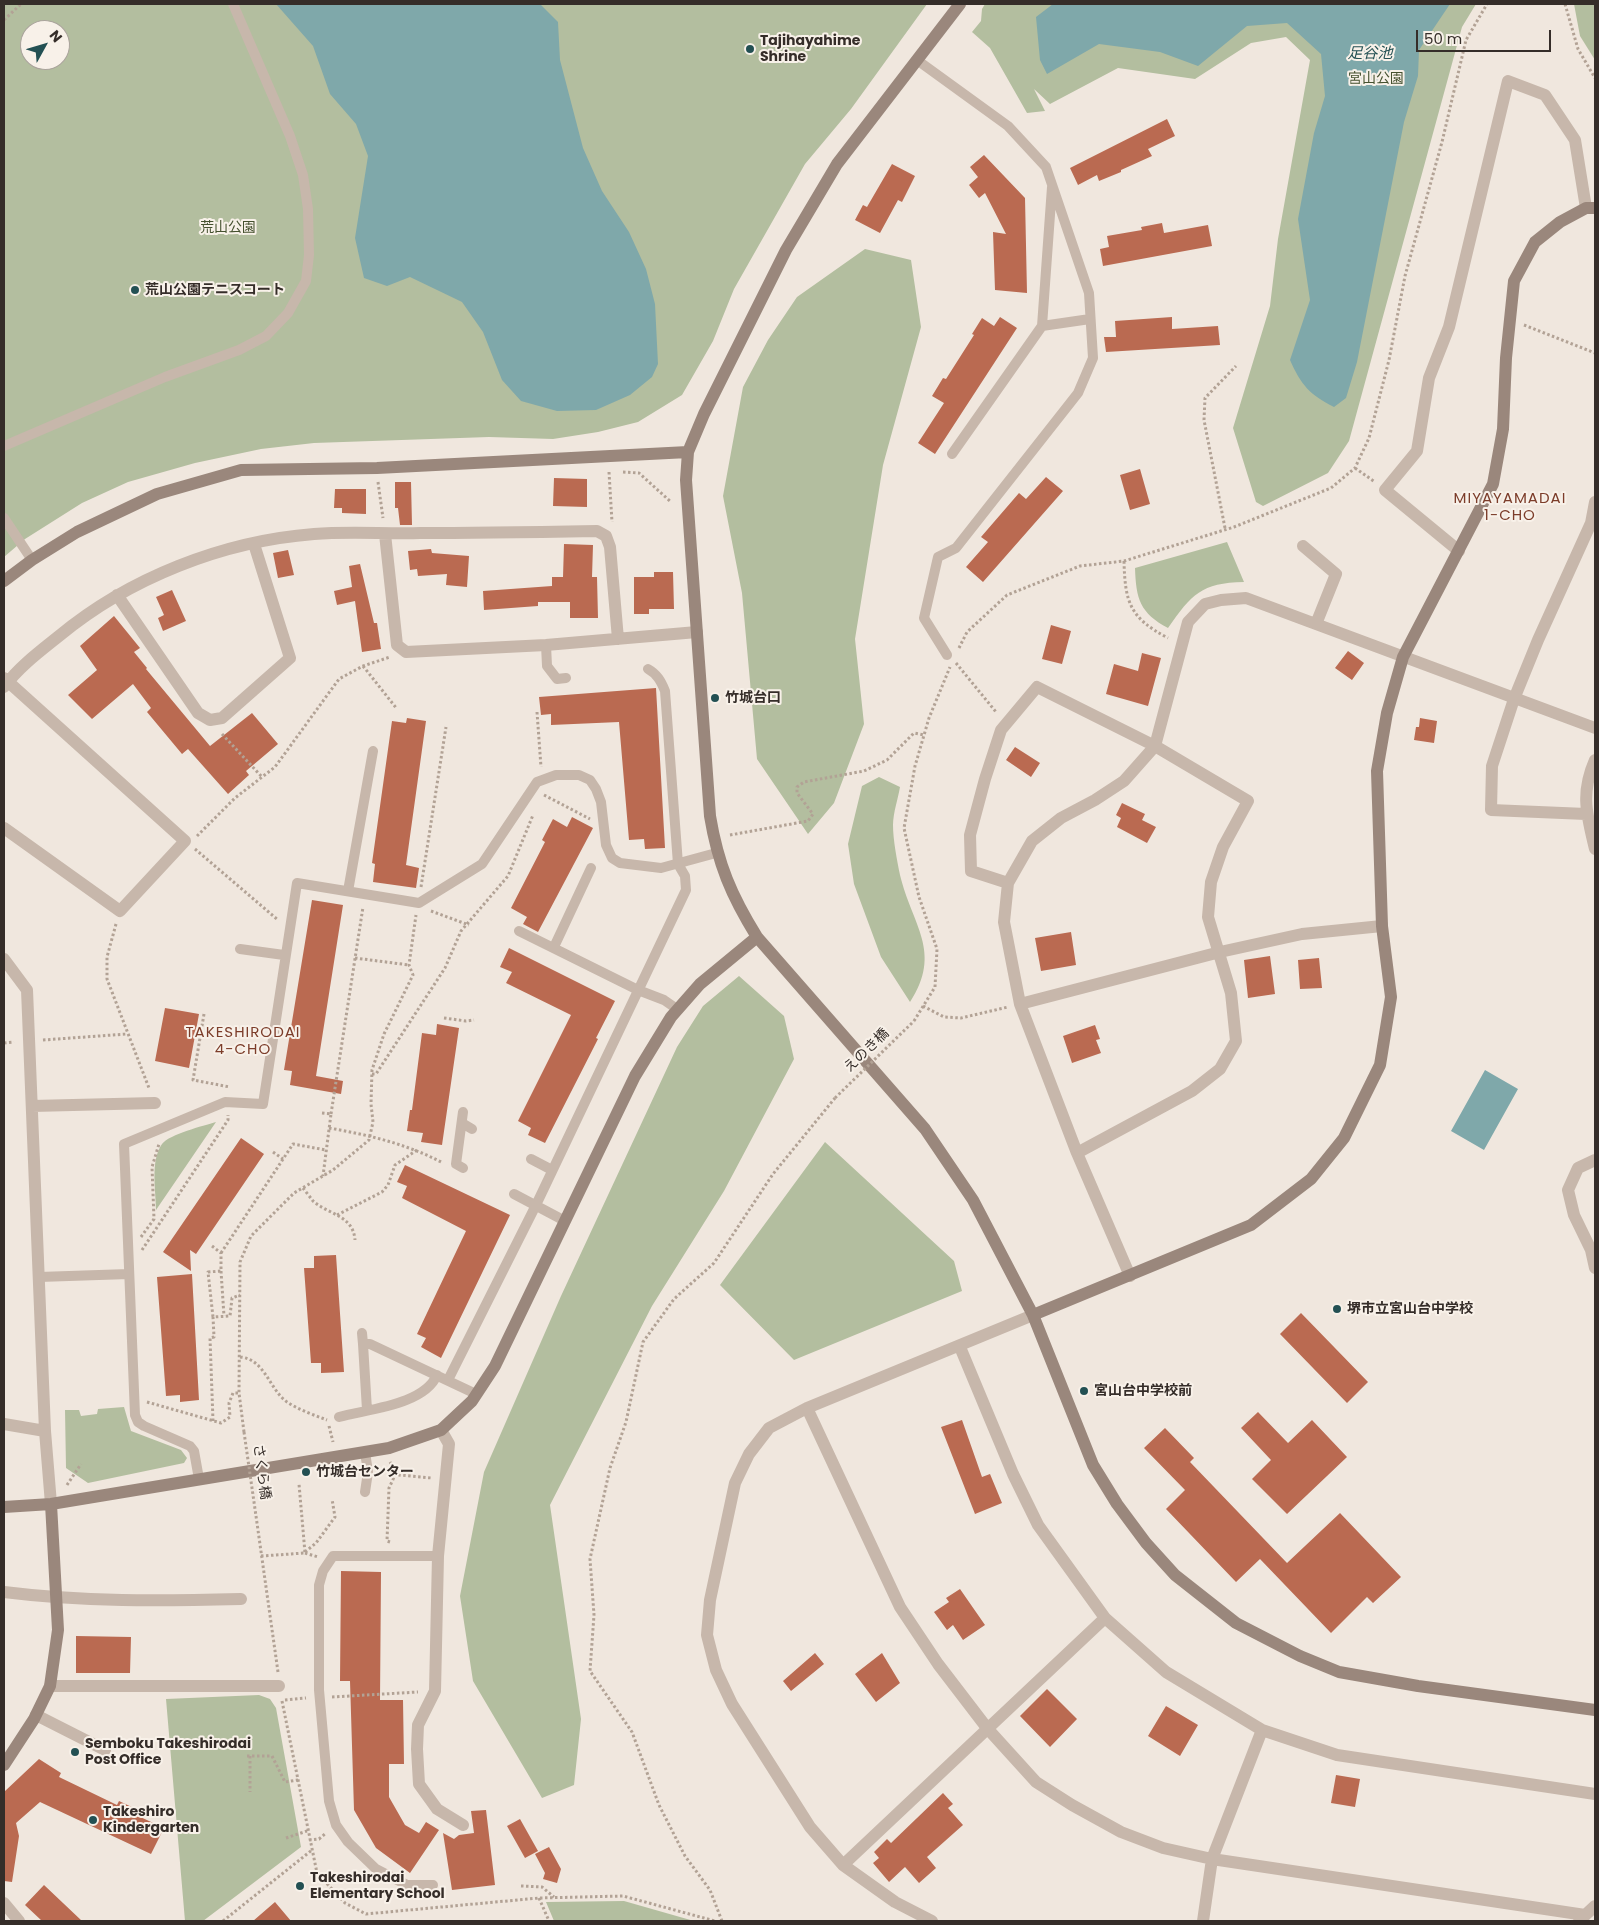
<!DOCTYPE html>
<meta charset="utf-8">
<style>
body{margin:0}
#map{position:relative;width:1599px;height:1925px;overflow:hidden;background:#f0e7de;font-family:Poppins,sans-serif}
canvas{display:block}
.frame{position:absolute;inset:0;border:5px solid #352d29;pointer-events:none}
.north{position:absolute;left:20px;top:20px;width:50px;height:50px;box-sizing:border-box;background:#f8f1e9;border:1px solid #aaa39c;border-radius:50%;rotate:51deg;font-size:14px;font-weight:700;line-height:20px;text-align:center;color:#352d29}
.north::after{content:'';display:block;margin:auto;width:18px;height:22px;background:#235053;clip-path:polygon(50% 0,100% 100%,50% 72%,0 100%)}
.scale{position:absolute;left:1416px;top:30px;width:135px;height:22px;box-sizing:border-box;border:2px solid #352d29;border-top:0;padding-left:6px;font-size:15px;line-height:18px;white-space:nowrap;color:#352d29;-webkit-text-stroke:4px #f8f1e9;paint-order:stroke}
</style>
<div id="map">
<canvas width="1599" height="1925"></canvas>
<div class="frame"></div>
<div class="north">N</div>
<div class="scale">50 m</div>
</div>
<script>
const ctx = document.querySelector('canvas').getContext('2d');
ctx.lineJoin = 'round';
function fill(path, color) {
  ctx.fillStyle = color;
  ctx.fill(path, 'evenodd');
}
function strokePath(path, color, width, dash) {
  ctx.strokeStyle = color;
  ctx.lineWidth = width;
  ctx.lineCap = dash ? 'butt' : 'round';
  ctx.setLineDash(dash || []);
  ctx.stroke(path);
}
function drawText(font, color, halo, rows, align = 'center') {
  ctx.font = font + ' Poppins,"Noto Sans JP",sans-serif';
  ctx.lineWidth = 4;
  ctx.setLineDash([]);
  ctx.textBaseline = 'middle';
  ctx.strokeStyle = halo;
  ctx.fillStyle = color;
  for (const [text, x, y, turn = 0] of rows) {
    ctx.save();
    ctx.translate(x, y);
    ctx.rotate((+turn || 0) * Math.PI / 180);
    ctx.textAlign = isNaN(turn) ? turn : align;
    if (halo) ctx.strokeText(text, 0, 0);
    ctx.fillText(text, 0, 0);
    ctx.restore();
  }
}
fill(new Path2D(`
 M4,4H927L851,109L805,164L734,289L713,341L682,395L638,422L598,432L553,439L489,437L314,443L261,449L195,463L128,482L82,503L25,539L4,557ZM30,30H60V60H30Z
 M985,4H1476L1462,27L1349,441L1328,473L1263,506L1256,502L1233,428L1270,306L1278,239L1310,60L1286,37L1251,43L1195,79L1118,68L1050,104L1034,89L1045,111L1027,113L990,48L972,32L981,21L982,9Z
 M1574,4H1595V60L1580,36Z
 M865,249L911,260L921,327L883,465L855,639L864,724L834,803L808,834L757,759L742,593L723,496L743,387L768,340L797,297Z
 M1227,542L1244,582C1201,583 1192,594 1168,628C1140,613 1136,599 1135,568Z
 M879,777L900,787C898,799 893,813 893,825C893,840 897,860 900,875C912,925 943,952 910,1002L881,957L854,884L848,844L862,786Z
 M739,976L784,1016L794,1059L724,1191L652,1306L550,1505L581,1719L574,1785L542,1798L473,1681L460,1596L484,1472L561,1296L677,1047L703,1006Z
 M216,1122L156,1210C156,1190 150,1161 162,1144C170,1134 203,1126 216,1122Z
 M825,1142L954,1261L962,1291L794,1360L720,1285Z
 M124,1407L131,1431L181,1450L187,1458L184,1463L88,1483L66,1468L65,1410H79L81,1416L97,1414L98,1409Z
 M259,1695L270,1699L276,1708L301,1847L203,1921H185L166,1699Z
 M624,1901L694,1921H554L546,1902Z`), '#b3be9f');
fill(new Path2D(`
 M276,4H540L558,22L560,60L583,148L602,191L629,232L646,269L655,304L658,364L652,377L630,395L596,410L557,411L521,401L502,380L483,332L462,302L410,277L387,286L364,278L355,238L368,156L356,124L330,94L313,46Z
 M1053,4H1450L1419,50L1418,76L1404,122L1357,362L1346,398L1334,407C1310,395 1301,385 1290,360L1310,300L1298,219L1314,133L1325,96L1321,54L1287,23L1247,26L1198,66L1160,52L1099,44L1047,74L1040,60L1036,17Z
 M1485,1070L1518,1089L1484,1150L1451,1131Z`), '#7fa8aa');
fill(new Path2D(`
 M1167,119L1175,136L1148,149L1152,156L1121,170V172L1099,181L1097,175L1078,185L1070,168Z
 M984,155L1025,198L1027,293L995,290L993,232L1006,234L985,193L979,198L969,185L978,177L970,167Z
 M892,164L915,176L902,202L898,200L880,233L855,220L863,205L867,207Z
 M1162,223L1164,233L1208,225L1212,246L1103,266L1100,249L1109,247L1107,236L1142,230L1141,227Z
 M1000,317L1017,328L935,454L918,443L944,403L932,396L943,378L946,379L974,335L972,334L982,318L994,326Z
 M1172,317V329L1218,326L1220,345L1106,352L1104,337H1116L1115,321Z
 M1140,469L1150,504L1130,510L1120,475Z
 M1046,477L1063,491L983,582L966,567L988,542L981,537L1019,493L1026,499Z
 M554,478L587,479V507L553,506Z
 M395,482H411L412,525H400L398,508H395Z
 M335,489H366V514L342,513V508H334Z
 M564,544L593,545L592,577H597L598,618H570V602H538V606L484,610L483,591L552,586V577H563Z
 M431,549L432,553L469,556L467,587L446,585L447,574L418,576L417,569L410,570L408,551Z
 M288,550L294,575L278,578L273,553Z
 M360,564L374,623H377L381,649L362,652L355,601L337,605L334,591L352,587L349,566Z
 M654,572H673L674,609H649V614H634V577H654Z
 M172,590L186,621L163,631L158,618L164,615L156,597Z
 M114,616L140,648L134,652L147,668L146,669L210,746L252,713L278,744L246,771L249,775L228,794L188,749L182,754L147,712L151,708L133,684L92,719L68,695L97,670L80,646Z
 M1051,625L1071,631L1062,664L1042,659Z
 M1348,651L1364,663L1352,680L1335,668Z
 M1142,653L1161,658L1148,706L1106,694L1114,664L1138,671Z
 M656,688L665,848L645,849L644,839L629,840L619,722L551,725V714L541,715L539,697Z
 M407,718L426,721L406,865L419,868L416,888L373,882L375,864L372,863L392,721L406,723Z
 M1420,718L1437,721L1434,743L1414,740L1416,727H1419Z
 M1015,747L1040,763L1031,777L1006,760Z
 M1122,803L1145,814L1142,820L1156,827L1147,843L1117,827L1121,818L1116,815Z
 M572,817L593,828L538,932L523,924L527,917L511,908L545,842L542,840L553,819L567,827Z
 M312,900L343,905L316,1076L343,1081L341,1094L290,1085L292,1071L284,1070Z
 M1071,932L1076,965L1041,971L1035,938Z
 M509,948L615,1001L596,1038L598,1039L545,1143L528,1135L531,1128L518,1121L571,1015L506,983L512,972L500,967Z
 M1270,956L1275,994L1248,998L1244,960Z
 M1319,958L1322,988L1300,989L1298,960Z
 M165,1008L199,1014L189,1068L155,1061Z
 M437,1024L459,1028L442,1145L421,1142L423,1133L407,1131L410,1110H412L422,1033L436,1035Z
 M1095,1025L1100,1039L1096,1040L1101,1053L1072,1063L1063,1036Z
 M241,1138L264,1154L196,1254L190,1250L191,1271L163,1252Z
 M405,1165L510,1215L441,1358L421,1347L426,1338L417,1334L466,1231L402,1198L407,1186L397,1182Z
 M336,1255L344,1372L321,1373V1363H311L304,1268H314V1256Z
 M192,1274L199,1400L180,1402V1395L166,1396L157,1277Z
 M1301,1313L1368,1382L1347,1403L1280,1334Z
 M1258,1412L1288,1443L1312,1420L1347,1457L1287,1514L1252,1479L1271,1460L1241,1428Z
 M962,1420L982,1477L990,1474L1002,1503L975,1514L941,1427Z
 M1165,1428L1194,1458L1190,1462L1287,1563L1340,1513L1401,1577L1373,1603L1367,1597L1331,1633L1260,1559L1236,1582L1166,1509L1185,1490L1144,1448Z
 M341,1571L381,1572L380,1700H403L404,1764H389V1797L405,1825L419,1833L426,1822L439,1830L410,1873L376,1848L354,1810L350,1681H340Z
 M960,1589L985,1625L963,1640L953,1625L947,1630L934,1612L949,1602L946,1598Z
 M76,1636L131,1637L130,1673H76Z
 M815,1653L824,1664L791,1691L783,1681Z
 M882,1653L900,1683L876,1702L855,1674Z
 M1047,1689L1077,1719L1050,1747L1020,1716Z
 M1166,1706L1198,1725L1180,1756L1148,1736Z
 M39,1759L61,1773L59,1777L117,1805L119,1801L136,1809L134,1814L164,1828L151,1854L40,1802L16,1823L19,1836L12,1882L4,1881V1792Z
 M1336,1775L1360,1779L1355,1807L1331,1803Z
 M943,1793L953,1804L948,1808L963,1825L927,1857L936,1868L919,1883L905,1867L889,1882L873,1863L879,1858L874,1852L887,1839L891,1843Z
 M486,1810L495,1885L452,1890L443,1833L454,1839L459,1835L474,1833L471,1811Z
 M520,1819L538,1851L525,1858L507,1826Z
 M549,1847L561,1869L557,1883L543,1879L545,1873L535,1854Z
 M44,1885L82,1921H42L25,1905Z
 M275,1902L291,1921H253Z`), '#ba6a51');
strokePath(new Path2D(`
 M1565,4L1578,49L1595,78
 M4,20L21,4
 M1524,325L1595,353
 M1355,468L1375,482
 M609,472L612,522
 M623,472L639,473L671,502
 M378,482L383,518
 M1225,528L1204,420L1205,398L1236,366
 M1124,561C1125,603 1130,618 1168,638
 M959,648L967,632L1007,595L1080,566L1124,561L1234,527L1331,488L1355,468L1369,438L1389,360L1405,276L1442,142L1466,40L1487,4
 M956,663L996,712
 M363,666L397,709
 M537,712L541,767
 M222,734L262,777
 M544,795L590,819
 M730,835L808,821L813,814L797,793V787L804,782L864,771L887,760L914,733L924,735
 M197,836L235,798L275,767L339,679L363,666L390,657
 M195,849L278,920
 M421,887L446,727
 M431,911L469,925
 M116,924L107,957V979L149,1088
 M355,958L409,965
 M923,1006L944,1017L961,1018L1008,1007
 M204,1014L193,1080L230,1087
 M444,1018L466,1021L474,1020
 M914,1021L935,987L937,949L919,897L904,828L915,766L929,718L950,667
 M43,1040L127,1034
 M4,1043L14,1042
 M372,1074H376L445,968L461,931L508,876L533,815
 M322,1113L331,1114L323,1176
 M331,1114L363,907
 M329,1128C369,1135 407,1144 443,1163
 M273,1152L283,1159
 M303,1188C306,1192 310,1197 313,1201C329,1215 353,1215 355,1240
 M337,1215L382,1192L388,1185L395,1165L417,1150
 M141,1237L154,1219L152,1167L159,1144
 M212,1246L221,1253V1271L208,1272L213,1317
 M142,1250L228,1120V1115
 M221,1253L293,1144L326,1150
 M221,1271L224,1316
 M240,1357C265,1359 269,1389 287,1402C299,1410 314,1415 327,1420
 M147,1402L221,1423L230,1417L229,1403L233,1393H239
 M213,1421L210,1338L214,1337L213,1317L230,1316L232,1298L240,1295
 M329,1426L333,1442
 M244,1432L239,1393L240,1262L251,1236L294,1193L333,1170L369,1140L373,1122L371,1104L372,1070L384,1034L413,975L409,965L416,915
 M390,1462L399,1475L432,1478
 M67,1485L81,1464
 M256,1516L278,1672
 M390,1542L387,1541L389,1488L395,1475H399
 M305,1552L316,1543L335,1517L332,1499
 M305,1553L318,1557
 M261,1556L305,1553L299,1484
 M332,1697L418,1692
 M285,1700L306,1698
 M282,1701L317,1873L345,1903L366,1914L539,1898L623,1896L715,1921
 M247,1756H272L285,1782L298,1780
 M250,1756V1792
 M286,1838L307,1831
 M309,1840L319,1839L326,1833
 M521,1886L542,1887L554,1897
 M539,1898L549,1921
 M223,1921L312,1850
 M722,1921L710,1890L685,1856L659,1805L632,1732L590,1671L594,1615L590,1559L610,1468L626,1422L643,1342L674,1299L714,1263L773,1174L835,1098`), '#b2a295', 3, [2.5, 2.5]);
strokePath(new Path2D(`
 M917,60L1008,126L1046,167L1089,293L1093,358L1078,393L956,548L938,557L924,618L947,655
 M1042,326L1090,319
 M4,446L165,377L239,350L266,336L288,313L306,281L309,255L308,209L303,175L290,136L233,4
 M952,454L1042,326L1052,187
 M4,518L32,560
 M546,645L547,666L557,679L566,678
 M348,891L373,751
 M519,931L638,990L664,1000L677,1009
 M554,947L591,868
 M240,949L284,955
 M463,1112L456,1164L463,1168
 M462,1123L472,1129
 M531,1159L552,1170
 M514,1194L565,1221
 M39,1277L129,1274
 M362,1333L363,1344H370L476,1394
 M363,1344L367,1410
 M448,1380L536,1205L686,890L685,876L678,864L665,691C661,681 657,674 648,669
 M339,1417C368,1409 424,1405 437,1375
 M199,1479L194,1451L190,1446L144,1426L138,1422L135,1415L124,1144L225,1102L263,1104L297,883L419,903L482,864L537,782L556,775H579L590,780L596,789L601,802L606,845L612,858L620,863L661,868L716,853
 M365,1492L368,1472L365,1452
 M433,1885H407L376,1869L348,1842L336,1825L329,1801L319,1690V1585L323,1571L333,1556H438`), '#c7b7ab', 10);
strokePath(new Path2D(`
 M385,534L397,645L406,652L546,645L697,632
 M1303,546L1336,574L1316,624
 M1459,551L1385,490L1417,451L1429,378L1449,327L1508,81L1545,95L1575,140L1586,208
 M117,595L198,713L210,720L222,718L290,658L254,544
 M4,678L185,841L120,911L4,828
 M4,687C19,667 39,652 59,636C129,578 223,541 314,534C349,531 385,534 420,533C479,533 538,532 597,531L606,536L610,547L618,639
 M1595,760C1580,794 1587,815 1595,849
 M1586,814L1491,810L1492,766L1514,699L1538,640L1591,523L1595,502
 M1008,883L971,871L970,835L985,779L1001,730L1037,687L1155,746L1248,801L1223,847L1211,882L1208,917L1231,993L1236,1041L1220,1069L1192,1091L1077,1153
 M4,959L27,990L45,1431L51,1504
 M1020,1004L1220,952L1302,934L1382,926
 M32,1106L155,1103
 M1595,1160L1578,1168L1568,1190L1574,1215L1591,1250L1595,1268
 M1130,1276L1077,1153L1020,1004L1004,922L1008,883L1032,841L1061,818L1095,800L1124,781L1155,746L1188,622L1205,604L1221,600L1246,598L1595,728
 M960,1347L1013,1474L1038,1525L1105,1618L1166,1672L1262,1730L1337,1755L1595,1794
 M807,1408L900,1607L938,1664L987,1728L1036,1782L1072,1805L1121,1832L1163,1848L1212,1859L1585,1915
 M4,1424L45,1431
 M441,1430L449,1444L438,1556L435,1691L418,1725L417,1749L419,1784L437,1809L463,1825
 M4,1592C83,1602 161,1601 241,1599
 M50,1686H279
 M36,1715L105,1750
 M843,1865L1105,1618
 M4,1903L19,1921
 M932,1921L895,1902L843,1865L810,1827L732,1704L716,1670L707,1635L710,1600L735,1483L749,1454L769,1428L807,1408L1033,1315
 M1203,1921L1212,1859L1262,1730
 M1579,1921L1595,1906`), '#c7b7ab', 12);
strokePath(new Path2D(`
 M960,4L837,164L786,250L704,414L688,452L686,480L710,816C718,864 731,895 757,937L925,1129L973,1200L1033,1315L1093,1465L1117,1504L1146,1543L1175,1575L1236,1623L1300,1656L1339,1672L1418,1686L1595,1710
 M4,581L32,560L77,532L157,494L241,470L377,468L688,452
 M1033,1315L1251,1225L1311,1179L1344,1138L1380,1065L1391,997L1382,926L1377,771L1387,713L1403,657L1493,484L1503,429L1506,358L1514,281L1535,242L1560,222L1586,208H1595
 M4,1507L51,1504L389,1448L441,1430L472,1401L495,1366L635,1076L671,1017L700,984L757,937
 M4,1765L34,1719L50,1686L58,1630L51,1504`), '#9a877c', 12);
strokePath(new Path2D(`
 M835,1098L914,1021
 M244,1432L256,1516`), '#b2a295', 3, [2.5, 2.5]);
for (const [x, y, r, color] of [
 [750,49,5,"#235053"],
 [135,290,5,"#235053"],
 [715,698,5,"#235053"],
 [1337,1309,5,"#235053"],
 [1084,1391,5,"#235053"],
 [306,1472,5,"#235053"],
 [75,1752,5,"#235053"],
 [93,1820,5,"#235053"],
 [300,1886,5,"#235053"]
]) {
  const dot = new Path2D();
  dot.arc(x, y, r, 0, 2 * Math.PI);
  ctx.fillStyle = color;
  ctx.fill(dot);
  strokePath(dot, '#f8f1e9', 2);
}
drawText('bold 14px', '#352d29', '#f8f1e9', [
 ["Tajihayahime",760,41],
 ["Shrine",760,57],
 ["荒山公園テニスコート",145,290],
 ["竹城台口",725,698],
 ["堺市立宮山台中学校",1347,1309],
 ["宮山台中学校前",1094,1391],
 ["竹城台センター",316,1472],
 ["Semboku Takeshirodai",85,1744],
 ["Post Office",85,1760],
 ["Takeshiro",103,1812],
 ["Kindergarten",103,1828],
 ["Takeshirodai",310,1878],
 ["Elementary School",310,1894]
], 'left');
drawText('14px', '#45512f', '#f8f1e9', [
 ["宮山公園",1376,79],
 ["荒山公園",228,228]
]);
drawText('14px', '#352d29', '#f8f1e9', [
 ["えのき橋",867,1051,-44],
 ["さくら橋",261,1472,82]
]);
drawText('italic 15px', '#235053', '#f8f1e9', [
 ["足谷池",1370,54]
]);
ctx.letterSpacing = '1px';
drawText('15px', '#7c3d2a', '#f8f1e9', [
 ["MIYAYAMADAI",1510,499],
 ["1-CHO",1510,516],
 ["TAKESHIRODAI",243,1033],
 ["4-CHO",243,1050]
]);
ctx.letterSpacing = '0px';
</script>
